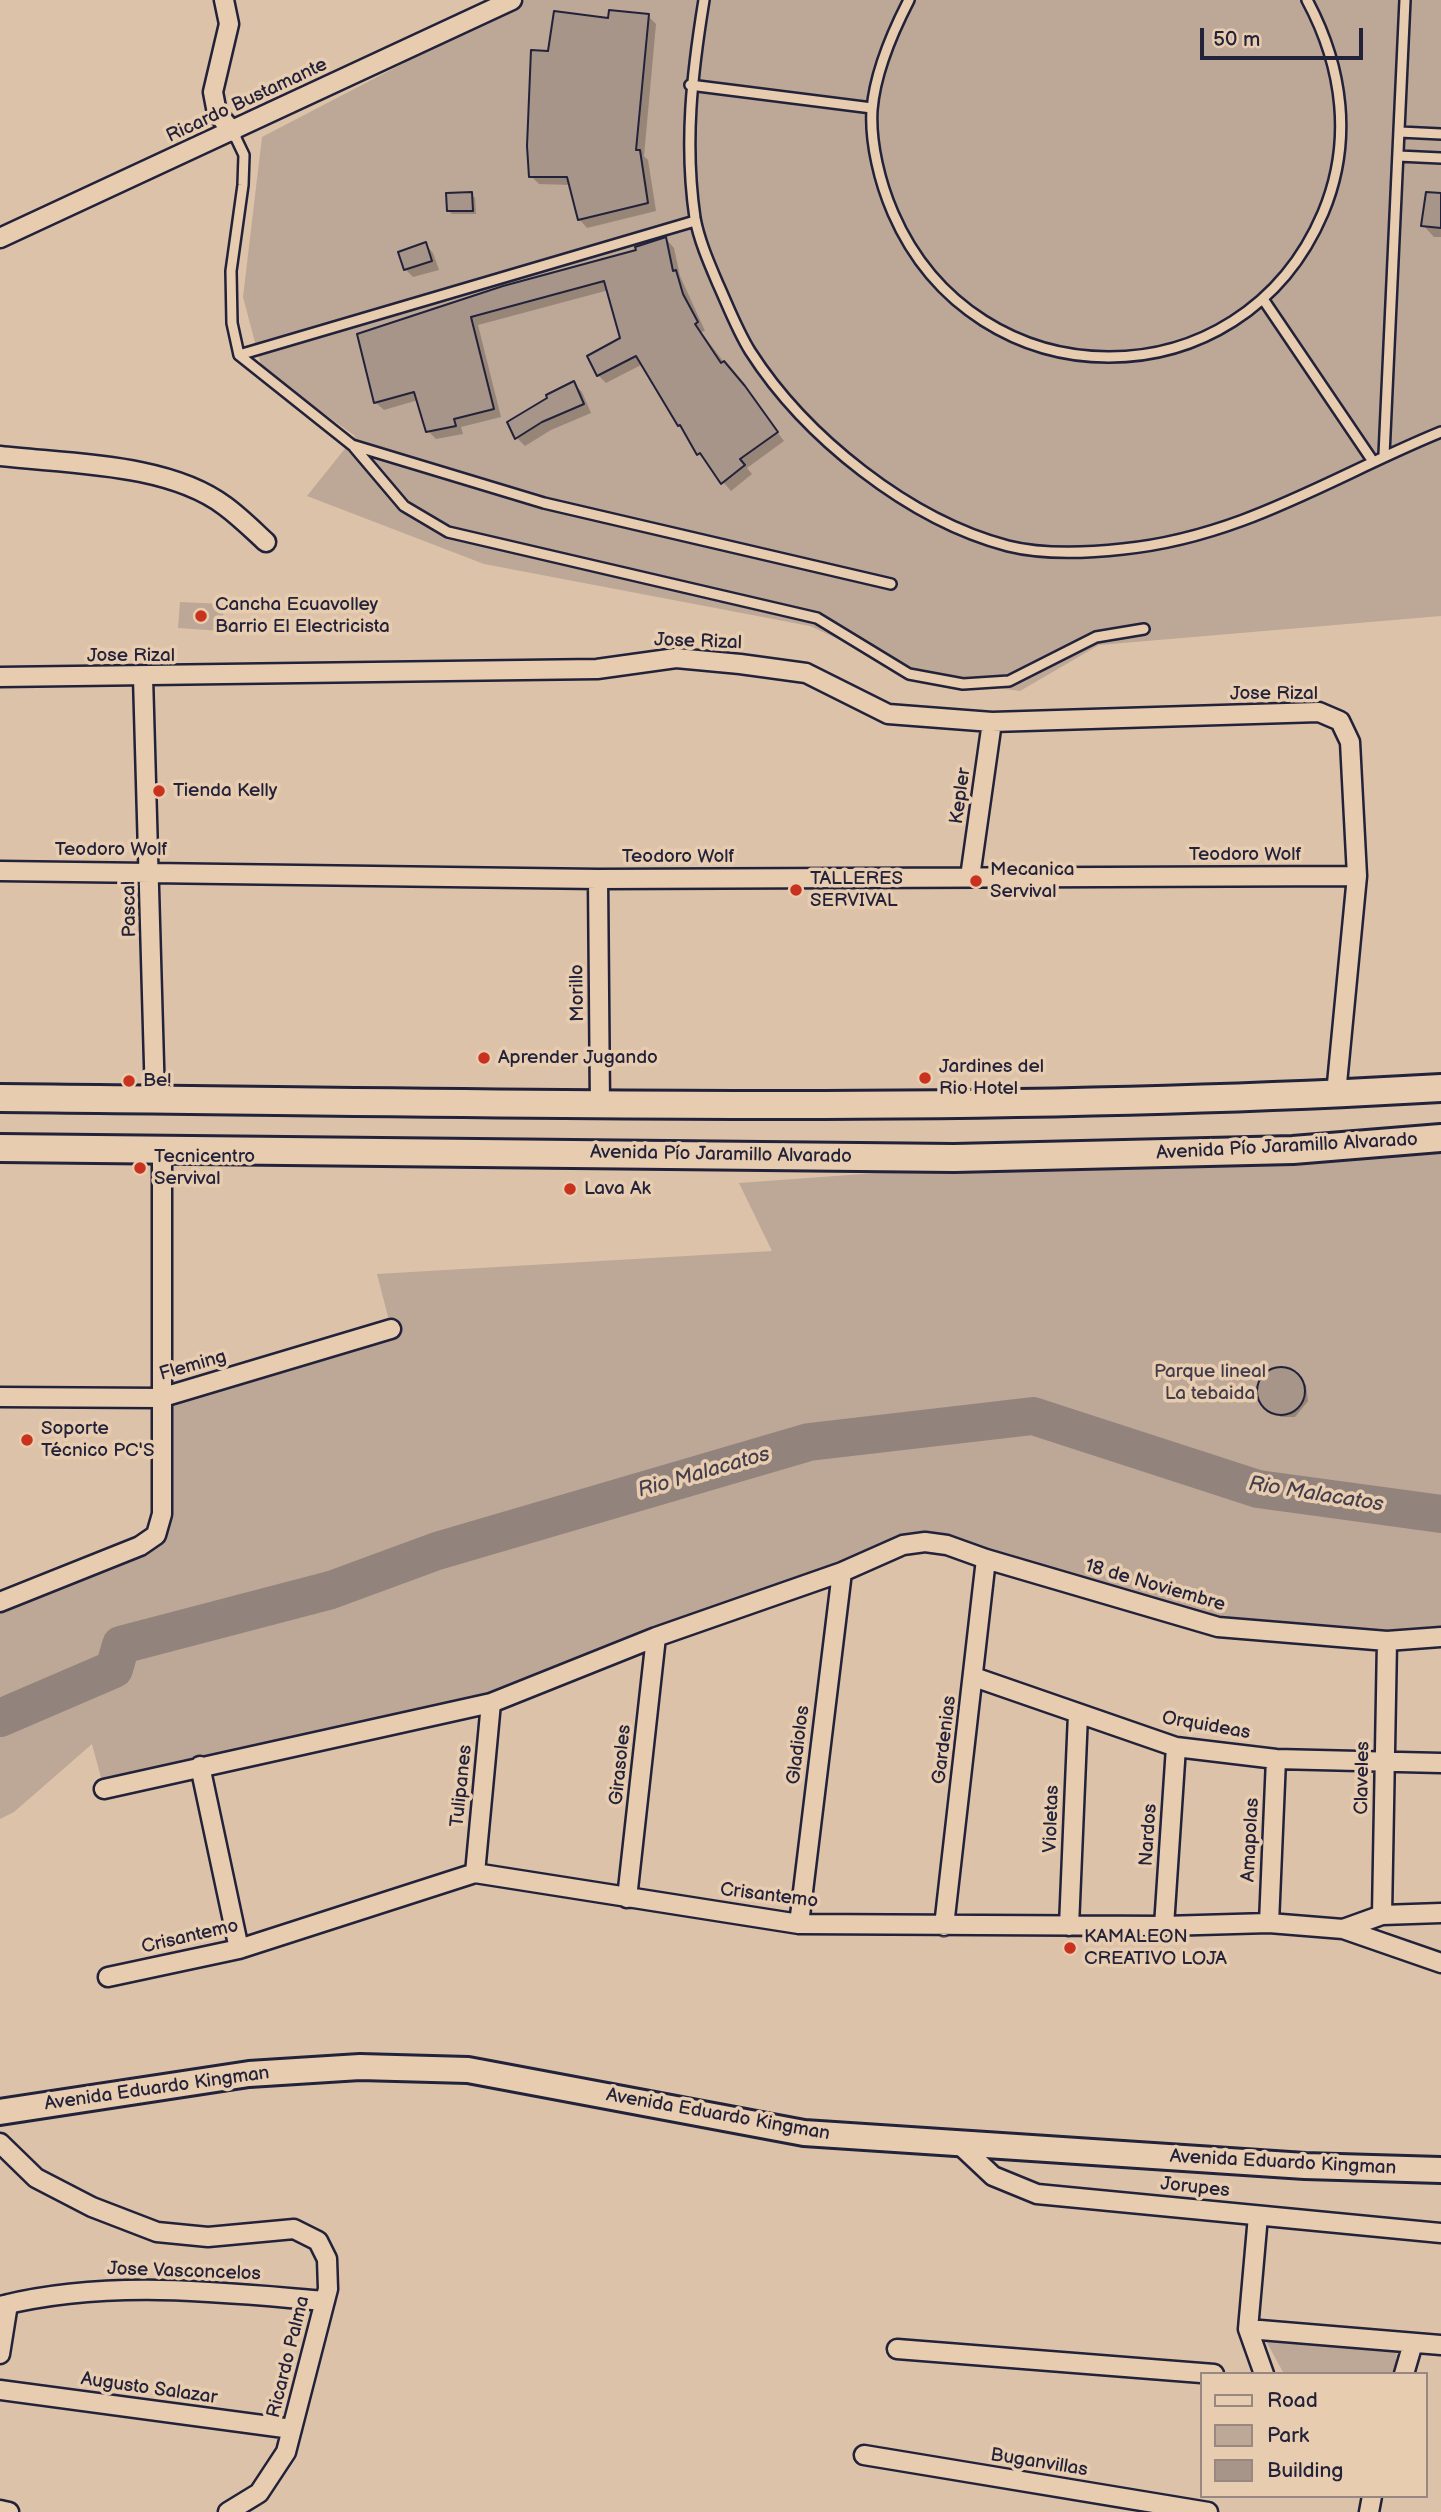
<!DOCTYPE html>
<meta charset="utf-8">
<style>
body{margin:0}
#map{position:relative;width:1441px;height:2512px;overflow:hidden;background:#dcc2a8;font-family:"Balsamiq Sans",sans-serif}
canvas{display:block}
.legend{position:absolute;left:1200px;top:2372px;width:228px;height:126px;box-sizing:border-box;background:#e8ccaf;border:2px solid #998881;margin:0;padding:9px 12px;list-style:none;font-size:21px;color:#22223b}
.legend li{display:flex;align-items:center;gap:14px;height:35px}
.legend b{width:35px;border:2px solid #998881}
.scale{position:absolute;left:1200px;top:28px;width:163px;height:32px;box-sizing:border-box;border:4px solid #22223b;border-top:0;padding-left:9px;font-size:21px;line-height:24px;white-space:nowrap;color:#22223b;-webkit-text-stroke:5px #e8ccaf;paint-order:stroke}
</style>
<div id="map">
<canvas width="1441" height="2512"></canvas>
<ul class="legend">
<li><b style="height:9px;background:#e8ccaf"></b>Road</li>
<li><b style="height:19px;background:#bda796"></b>Park</li>
<li><b style="height:19px;background:#a7958a"></b>Building</li>
</ul>
<div class="scale">50 m</div>
</div>
<script>
const ctx = document.querySelector('canvas').getContext('2d');
ctx.lineJoin = 'round';
function fill(path, color) {
  ctx.fillStyle = color;
  ctx.fill(path, 'evenodd');
}
function strokePath(path, color, width, dash) {
  ctx.strokeStyle = color;
  ctx.lineWidth = width;
  ctx.lineCap = dash ? 'butt' : 'round';
  ctx.setLineDash(dash || []);
  ctx.stroke(path);
}
function drawText(font, color, halo, rows, align = 'center') {
  ctx.font = font + ' "Balsamiq Sans",sans-serif';
  ctx.lineWidth = 7;
  ctx.setLineDash([]);
  ctx.textBaseline = 'middle';
  ctx.strokeStyle = halo;
  ctx.fillStyle = color;
  for (const [text, x, y, turn = 0] of rows) {
    ctx.save();
    ctx.translate(x, y);
    ctx.rotate((+turn || 0) * Math.PI / 180);
    ctx.textAlign = isNaN(turn) ? turn : align;
    if (halo) ctx.strokeText(text, 0, 0);
    ctx.fillText(text, 0, 0);
    ctx.restore();
  }
}
fill(new Path2D(`
 M525,0H1441V616L1099,645L1020,691L922,678L810,626L484,564L307,496L355,436L262,369L243,297L262,137Z
 M180,602L224,604L222,631L178,628Z
 M1441,1138V1637L1218,1627L925,1542L491,1703L104,1789L92,1744L14,1812L0,1819V1602L156,1536L160,1398L391,1328L377,1274L772,1251L739,1183L1152,1153Z
 M1265,2339L1397,2351L1395,2374H1284Z`), '#bda796');
fill(new Path2D(`
 M648,16L656,24L644,156L648,160L656,211L587,228L579,219L571,185L539,184L531,176L528,108L533,52L550,53L610,20Z
 M471,194L475,198L476,214H452L449,211Z
 M1441,195V237H1434L1423,225Z
 M666,239L674,248L680,276L705,331L701,332L784,441L747,468L752,474L731,491L699,454L643,364L606,383L598,375L622,338L609,290L478,325L501,417L461,427L463,434L436,439L428,431L418,400L384,410L375,402L359,335L638,252Z
 M425,244L433,253L439,270L413,277L405,269Z
 M574,384L582,392L591,413L551,430L525,446L517,438L510,422Z
 M1287,1368L1306,1385L1308,1401L1295,1417H1281L1260,1402L1259,1383L1271,1369Z`), '#0003');
strokePath(new Path2D(`
 M0,1718L114,1669L121,1645L331,1590L437,1551L809,1442L1033,1416L1258,1489L1441,1514`), '#92837c', 38);
const building = new Path2D(`
 M609,10L649,14L636,150H640L648,203L578,220L567,177H529L527,146L531,50L548,51L554,11L608,18Z
 M472,192L473,211H447L446,193Z
 M1426,192L1441,193V228L1421,226Z
 M666,237L673,271L676,270L683,294L698,322L695,324L721,363L724,361L745,386L778,432L740,459L745,465L721,484L700,453L697,455L680,425L678,426L636,356L597,376L587,356L620,338L604,281L471,317L494,409L454,419L456,426L426,432L414,392L374,403L357,334L503,286L636,250L635,247Z
 M426,242L432,261L404,270L398,252Z
 M574,381L584,404L542,422L515,439L507,422L547,398L546,395Z
 M1257 1391a24 24 0 1 1 48 0a24 24 0 1 1-48 0Z`);
fill(building, '#a7958a');
strokePath(building, '#22223b', 2);
const lane = new Path2D(`
 M704,0C692,74 684,143 695,218C699,240 709,263 718,284C728,306 737,330 750,351C805,437 909,520 1008,546C1044,555 1087,553 1123,549C1243,537 1333,476 1441,432
 M909,0C892,33 875,72 872,110C870,143 880,183 893,213C976,404 1241,406 1323,213C1353,142 1343,67 1307,0
 M690,85L872,108
 M233,132L244,155L243,185L231,271L232,323L239,355L352,445L544,503L891,584
 M1400,132L1441,134
 M1398,156L1441,158
 M1263,299L1372,460
 M239,355L695,221
 M354,447L404,506L448,532L817,618L909,674L963,684L1009,681L1096,637L1144,629
 M1384,455L1405,0`);
const street = new Path2D(`
 M224,0L229,24L213,92L217,113L233,132
 M0,238L512,0
 M0,456C69,464 168,463 225,506C240,517 253,530 266,542
 M0,677L597,669L676,658L740,664L806,673L888,714L992,722L1319,712L1340,721L1350,742L1357,876L1336,1094
 M143,677L155,1099
 M0,871L598,879L1357,876
 M970,877L992,722
 M598,879L600,1106
 M0,1397L160,1398L391,1329
 M0,1602L140,1546L156,1535L162,1514V1151
 M974,1677L1176,1747L1276,1759L1441,1763
 M200,1766L239,1949
 M104,1789L491,1703L656,1637L842,1572L903,1545L925,1542L947,1545L986,1559L1218,1627L1387,1641L1441,1637
 M475,1873L491,1703
 M627,1898L656,1637
 M1382,1915L1387,1641
 M1269,1923L1276,1759
 M799,1924L842,1572
 M944,1926L986,1559
 M1069,1926L1078,1714
 M1164,1926L1176,1747
 M1343,1929L1441,1963
 M108,1977L239,1949L475,1873L799,1924L1164,1926L1269,1923L1343,1929L1382,1915L1441,1913
 M0,2143L36,2178L92,2207L157,2232L208,2237L294,2229L318,2241L327,2259L328,2289L286,2452L259,2493L228,2512
 M960,2145L993,2176L1037,2194L1441,2233
 M1258,2216L1248,2329L1264,2374
 M0,2306C108,2279 216,2292 325,2301
 M1248,2329L1441,2345
 M897,2349L1214,2374
 M0,2354L8,2304
 M1404,2374L1413,2343
 M0,2390L292,2429
 M864,2455L1208,2512
 M0,2510L9,2512
 M1369,2512L1372,2496`);
const secondary = new Path2D(`
 M0,2112L249,2074L360,2067L468,2070L804,2133L1305,2166L1441,2170`);
const primary = new Path2D(`
 M0,1098C480,1102 961,1116 1441,1088
 M0,1148L954,1158L1293,1150L1441,1138`);
strokePath(lane, '#22223b', 14);
strokePath(street, '#22223b', 23);
strokePath(secondary, '#22223b', 30);
strokePath(primary, '#22223b', 32);
strokePath(lane, '#e8ccaf', 9);
strokePath(street, '#e8ccaf', 18);
strokePath(secondary, '#e8ccaf', 24);
strokePath(primary, '#e8ccaf', 26);
for (const [x, y, r, color] of [
 [201,616,7,"#c8321e"],
 [159,791,7,"#c8321e"],
 [976,881,7,"#c8321e"],
 [796,890,7,"#c8321e"],
 [484,1058,7,"#c8321e"],
 [925,1078,7,"#c8321e"],
 [129,1081,7,"#c8321e"],
 [140,1168,7,"#c8321e"],
 [570,1189,7,"#c8321e"],
 [27,1440,7,"#c8321e"],
 [1070,1948,7,"#c8321e"]
]) {
  const dot = new Path2D();
  dot.arc(x, y, r, 0, 2 * Math.PI);
  ctx.fillStyle = color;
  ctx.fill(dot);
  strokePath(dot, '#e8ccaf', 2.5);
}
drawText('19px', '#22223b', '#e8ccaf', [
 ["Ricardo Bustamante",247,101,-25],
 ["Jose Rizal",698,642,2],
 ["Jose Rizal",131,656],
 ["Jose Rizal",1274,694],
 ["Kepler",961,796,-82],
 ["Teodoro Wolf",111,850],
 ["Teodoro Wolf",1245,855],
 ["Teodoro Wolf",678,857],
 ["Pascal",130,909,-91],
 ["Morillo",578,993,-91],
 ["Avenida Pío Jaramillo Alvarado",1287,1147,-3],
 ["Avenida Pío Jaramillo Alvarado",721,1155,1],
 ["Fleming",193,1366,-16],
 ["18 de Noviembre",1155,1586,16],
 ["Orquideas",1206,1726,10],
 ["Gardenias",945,1740,-83],
 ["Gladiolos",799,1745,-83],
 ["Girasoles",621,1765,-84],
 ["Claveles",1363,1778,-89],
 ["Tulipanes",462,1786,-84],
 ["Violetas",1052,1819,-88],
 ["Nardos",1149,1835,-86],
 ["Amapolas",1251,1840,-87],
 ["Crisantemo",769,1896,7],
 ["Crisantemo",190,1937,-13],
 ["Avenida Eduardo Kingman",157,2089,-8],
 ["Avenida Eduardo Kingman",718,2115,10],
 ["Avenida Eduardo Kingman",1283,2163,3],
 ["Jorupes",1195,2188,6],
 ["Jose Vasconcelos",184,2272,2],
 ["Ricardo Palma",289,2357,-76],
 ["Augusto Salazar",149,2389,8],
 ["Buganvillas",1039,2463,9]
]);
drawText('19px', '#22223b', '#e8ccaf', [
 ["Cancha Ecuavolley",215,605],
 ["Barrio El Electricista",215,627],
 ["Tienda Kelly",173,791],
 ["Mecanica",990,870],
 ["Servival",990,892],
 ["TALLERES",810,879],
 ["SERVIVAL",810,901],
 ["Aprender Jugando",498,1058],
 ["Jardines del",939,1067],
 ["Rio Hotel",939,1089],
 ["Be!",143,1081],
 ["Tecnicentro",154,1157],
 ["Servival",154,1179],
 ["Lava Ak",584,1189],
 ["Soporte",41,1429],
 ["Técnico PC'S",41,1451],
 ["KAMALEON",1084,1937],
 ["CREATIVO LOJA",1084,1959]
], 'left');
drawText('19px', '#413d4d', '#e8ccaf', [
 ["Parque lineal",1210,1372],
 ["La tebaida",1210,1394]
]);
drawText('italic 21px', '#443f4e', '#e8ccaf', [
 ["Rio Malacatos",704,1473,-16],
 ["Rio Malacatos",1316,1495,9]
]);
</script>
